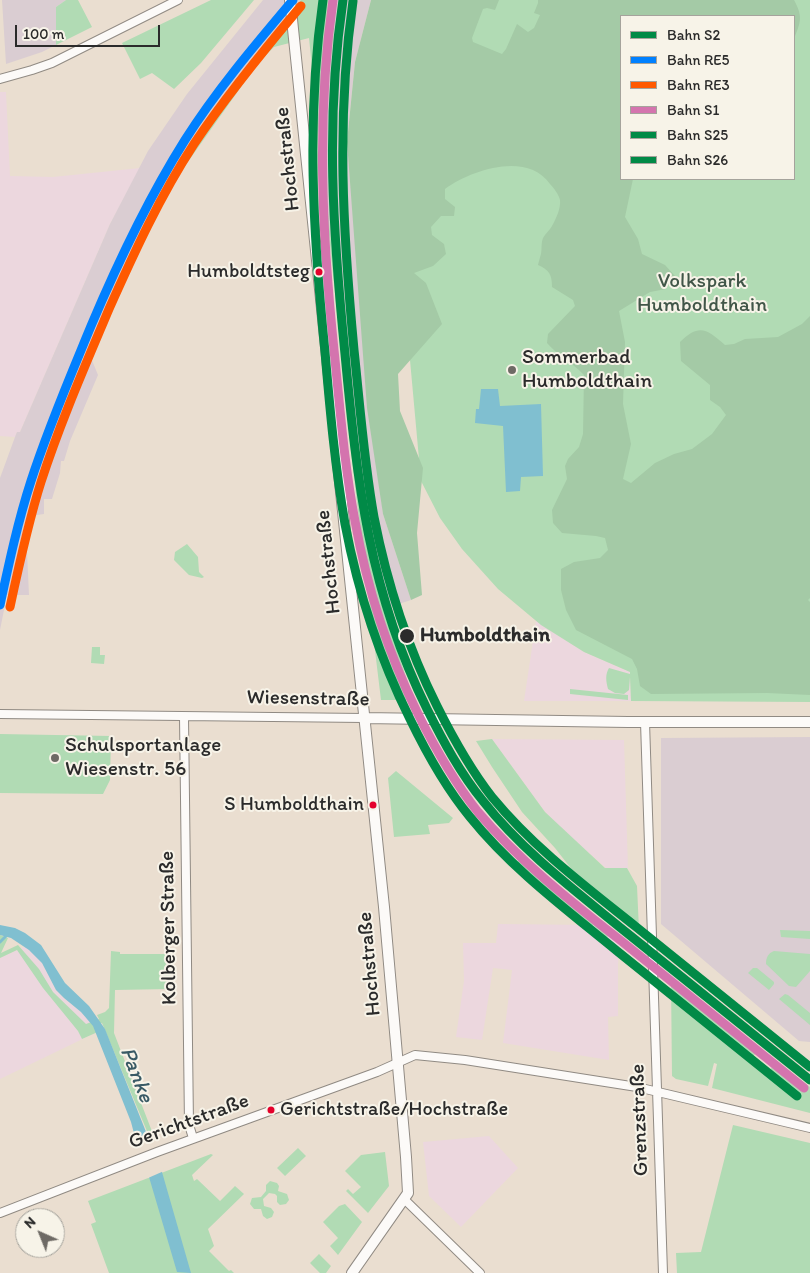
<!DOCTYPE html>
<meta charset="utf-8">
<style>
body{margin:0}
#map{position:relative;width:810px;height:1273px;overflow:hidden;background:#eaded0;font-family:Itim,sans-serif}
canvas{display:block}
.legend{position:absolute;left:620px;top:15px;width:175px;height:165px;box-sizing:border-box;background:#f7f3e8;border:1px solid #a5a39c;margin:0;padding:6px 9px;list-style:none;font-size:15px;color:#2b2b2b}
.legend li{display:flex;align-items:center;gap:10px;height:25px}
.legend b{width:25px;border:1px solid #a5a39c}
.north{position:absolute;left:15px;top:1208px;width:50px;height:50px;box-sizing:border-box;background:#f7f3e8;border:1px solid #a5a39c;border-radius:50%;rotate:316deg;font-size:14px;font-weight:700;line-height:20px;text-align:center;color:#2b2b2b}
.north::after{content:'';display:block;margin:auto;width:18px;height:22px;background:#6e6a65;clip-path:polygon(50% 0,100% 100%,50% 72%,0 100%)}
.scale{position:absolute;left:15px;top:25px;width:145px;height:22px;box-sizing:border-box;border:2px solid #2b2b2b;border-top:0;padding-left:6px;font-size:15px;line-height:18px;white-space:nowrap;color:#2b2b2b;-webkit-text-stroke:4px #f7f3e8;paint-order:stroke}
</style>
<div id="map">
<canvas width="810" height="1273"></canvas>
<ul class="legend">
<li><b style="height:6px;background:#018a47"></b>Bahn S2</li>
<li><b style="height:6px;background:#0080ff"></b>Bahn RE5</li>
<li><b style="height:6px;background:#ff5900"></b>Bahn RE3</li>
<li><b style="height:6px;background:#d474ae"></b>Bahn S1</li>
<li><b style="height:6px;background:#018a47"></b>Bahn S25</li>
<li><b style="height:6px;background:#018a47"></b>Bahn S26</li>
</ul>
<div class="north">N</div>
<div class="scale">100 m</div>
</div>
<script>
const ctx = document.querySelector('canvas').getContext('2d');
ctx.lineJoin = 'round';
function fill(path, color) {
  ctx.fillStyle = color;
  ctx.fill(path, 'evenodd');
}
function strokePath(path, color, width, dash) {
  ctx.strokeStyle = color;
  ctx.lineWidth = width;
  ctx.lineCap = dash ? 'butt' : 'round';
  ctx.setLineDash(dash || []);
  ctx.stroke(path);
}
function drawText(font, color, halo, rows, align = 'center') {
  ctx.font = font + ' Itim,sans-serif';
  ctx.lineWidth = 4;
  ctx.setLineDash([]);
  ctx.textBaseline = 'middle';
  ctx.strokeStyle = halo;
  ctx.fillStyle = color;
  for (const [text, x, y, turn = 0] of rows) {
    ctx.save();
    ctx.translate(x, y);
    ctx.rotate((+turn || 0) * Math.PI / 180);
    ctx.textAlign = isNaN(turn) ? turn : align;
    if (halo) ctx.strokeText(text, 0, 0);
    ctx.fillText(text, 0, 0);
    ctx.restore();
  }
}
fill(new Path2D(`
 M0,92H6L10,176L53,177L140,168L110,224L20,432H17L15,437L0,436Z
 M536,621L584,652L630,672L631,701H524Z
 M492,739L624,740L628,869L606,868L564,831L545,812Z
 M498,924L593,925L606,937L612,933L620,938L618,964V1016L608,1017L609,1060L503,1043L512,970L493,968L482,1040L456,1037L464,981L463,943H496Z
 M28,945L42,963L56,990L64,998L81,1012L91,1023L95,1033L0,1079V958Z
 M489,1136L518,1168L461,1227L429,1196L423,1142Z`), '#ecd7de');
fill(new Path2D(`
 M2,0H66L56,7V45L42,52L6,64Z
 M263,0H301L264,44L190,148L175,180L119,281L91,358L98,375L70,441L64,461H61L60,473L52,499H44V514L30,516L26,531L29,595H7L0,630V478L15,437L17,432H20L110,224L148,151L187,94Z
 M337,0H371L355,62L347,142L355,233L383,514L411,600L383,609L367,547L364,528L341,351L328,210L325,119Z
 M810,737V1042L799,1041L661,924V738Z`), '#dacdd2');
fill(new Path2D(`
 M66,0H78L92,27L56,45V7Z
 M211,0H254L201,63L174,89L152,73L140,79L122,43Z
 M301,0H337L325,119L328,210L341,351L367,547L383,609L414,700H381L352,461L309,38L274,47L258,63L175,180L190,148L264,44Z
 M432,0H810V702L631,701L630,677L629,690L624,694L615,693L608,689C606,681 605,675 609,668L630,674V672L584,652L541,625L498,589L462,549L440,518L421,481L404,294ZM621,16H794V179H621Z
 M187,544L198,557L199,572L204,577L202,578L189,575L174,560L175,552Z
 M92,647H100V655H105L104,664L91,663Z
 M570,689L628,695V700L570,694Z
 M0,734L111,736L110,780L103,794L0,793Z
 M492,739L545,812L605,868H627L637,886L639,930L580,880L555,848L522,812L492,767L476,741Z
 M396,771L453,818L449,823L428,825L430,834L394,837L388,778Z
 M524,855L551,881L604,923L612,933L607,937L593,925H587L514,866Z
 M780,930L810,931V939L781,937Z
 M0,935L8,938L1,953L18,945L39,969L53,992L86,1024L99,1019L97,1015L105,1012L109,1008L111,951L120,952V954H169L170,989L115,990L114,1033L153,1134L149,1136L102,1023L97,1025L100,1031L82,1039L78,1031L43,988L17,950L0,958Z
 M774,951L810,954V971L796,987L789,986L766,964C766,958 768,953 774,951Z
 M753,968H757L774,982V984L769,990L748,973Z
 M671,981L692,995L759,1049L752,1058L770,1070L777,1061L810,1087V1113L712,1088L717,1064L714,1063L708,1086L676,1079L672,1076Z
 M785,994L788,995L810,1013V1025L779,999Z
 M733,1125L810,1143V1273H677L676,1253L701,1252Z
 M298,1148L306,1156L285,1176L277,1168Z
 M385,1152L389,1186L368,1213L346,1191L348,1189L353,1194L361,1187L345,1171L361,1155Z
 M211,1154L213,1155L192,1175L194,1181L197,1179L220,1201L235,1186L244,1194L208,1229L214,1246L209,1251L229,1271L231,1270L234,1273H109L91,1224L96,1222L88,1201Z
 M270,1181L277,1183L279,1186L278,1191L287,1194L289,1200L286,1204L280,1205L277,1202V1196L275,1194L269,1193L263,1199L264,1206L271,1208L274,1212L272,1217L267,1219L263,1216L261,1209H254L250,1204L252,1198L261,1197L266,1191V1185Z
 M345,1204L362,1222L338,1255L330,1246L338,1238L323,1222L339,1206Z
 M319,1254L331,1266L326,1273H320L310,1263Z`), '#b1dbb4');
fill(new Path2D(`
 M371,0H499L495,10L487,8L483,9L472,38L473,42L502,54L506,49L517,24L528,32L534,28L540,15L534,13L538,3V0H794C803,17 801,21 794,39V16H621V179H633L625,217L638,239L642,254L665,265L675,276L666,289L650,292L619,311L625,342L623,404L631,444L623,479L631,483L655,463L674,454L692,449L712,434L726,415L720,407L710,400V385L681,361L680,342C699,323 707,329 725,345L734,344L745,339L778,337L802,324L810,316V598L808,600L810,602V695L767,693L651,694L640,686L637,669L632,659L576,630L566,610L561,590V569L574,562L600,558L608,550L605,538L596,536L562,533L553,523L552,510L567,479L565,466L568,459L579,447L583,434L584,375C573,363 558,356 547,343L548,334L575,306L573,300L552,287C552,274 549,270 538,265C539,261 540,257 541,254C542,249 541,243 543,238C545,234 550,230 552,226C556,219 561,208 560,200C559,195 554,188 550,184C527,151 471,170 445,189V199L455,207L454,216H441L431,227L432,235L444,244L446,254L433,266L414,273L426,283L442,324L398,374L400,411L423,468L417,533L422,595L411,600L383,514L367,408L347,142L355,62Z`), '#a4caa6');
fill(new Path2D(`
 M481,389H498L500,406L541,404L543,476L521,477L520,491L506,492L503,426L475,423L476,409H479Z
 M0,925L15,928L25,933L41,945L65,983L89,1006L105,1029L162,1172L191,1273L177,1272L149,1177L136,1141L131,1122L93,1026L81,1012L64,998L56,990L42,963L29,950L11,938L0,935Z`), '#80bfd0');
fill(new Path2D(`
 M151,1135L164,1171L148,1178L134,1142Z`), '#eaded0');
strokePath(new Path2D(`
 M0,942L7,935`), '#80bfd0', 3);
const minor = new Path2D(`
 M0,79L32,70L52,63L178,0
 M0,714L364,718
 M184,717L189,1125L193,1138
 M645,722L663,1273
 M404,1199L480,1273
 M0,1213L157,1152L377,1072L415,1055L465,1060L637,1087L810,1128`);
const tertiary = new Path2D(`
 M290,0L384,907L406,1157L408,1193L352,1273
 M364,718L628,722H810`);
strokePath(minor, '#908a83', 10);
strokePath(tertiary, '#908a83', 12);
strokePath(minor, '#fcfaf8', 8);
strokePath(tertiary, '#fcfaf8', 10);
strokePath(new Path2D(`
 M343,0C325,121 333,233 345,354C357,481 369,592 427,709C443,741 460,773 483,801C523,852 577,892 627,933C688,982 749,1031 810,1080`), '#018a47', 9);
strokePath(new Path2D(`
 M0,605C9,563 18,521 31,481C48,428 70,377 91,326C118,262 148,199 185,140C216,91 255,45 293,0`), '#0080ff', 9);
strokePath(new Path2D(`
 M10,607C19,565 28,523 41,482C60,423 85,366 109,309C134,253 160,196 194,144C226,96 263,51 301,6`), '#ff5900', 9);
strokePath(new Path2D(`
 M333,0C316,117 322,233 334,350C340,407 344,464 355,521C367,588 388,653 418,714C435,748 454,782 478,812C521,863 573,903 625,944C684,992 744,1040 804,1088`), '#d474ae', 9);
strokePath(new Path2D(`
 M353,1C336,120 343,232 354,350C360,406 364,462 374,517C387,583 407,646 437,706C453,738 470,769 492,797C533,847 585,886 635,926C693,973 752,1020 810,1067`), '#018a47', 9);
strokePath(new Path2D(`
 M323,0C306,118 313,234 325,352C330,410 335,467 345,524C358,592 379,657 410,719C427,754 445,787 470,817C512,869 566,909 617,951C677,999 737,1047 797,1096`), '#018a47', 9);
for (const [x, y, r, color] of [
 [319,272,4.5,"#e4002b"],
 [512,370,5,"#6e6a65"],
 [407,636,8,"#2b2b2b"],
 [55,758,5,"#6e6a65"],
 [373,805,4.5,"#e4002b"],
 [271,1110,4.5,"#e4002b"]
]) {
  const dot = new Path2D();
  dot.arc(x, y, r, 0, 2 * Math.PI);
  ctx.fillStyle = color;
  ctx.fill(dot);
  strokePath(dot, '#f7f3e8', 2);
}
drawText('20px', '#2b2b2b', '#f7f3e8', [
 ["Humboldtsteg",310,272],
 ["S Humboldthain",364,805],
 ["Gerichtstraße/Hochstraße",280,1110,"left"]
], 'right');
drawText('21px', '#2b2b2b', '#f7f3e8', [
 ["Hochstraße",288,159,-96],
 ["Hochstraße",329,562,-96],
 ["Wiesenstraße",308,699,1],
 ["Kolberger Straße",169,928,-91],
 ["Hochstraße",370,964,-95],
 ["Grenzstraße",640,1120,-92],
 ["Gerichtstraße",189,1122,-20]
]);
drawText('21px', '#415648', '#f7f3e8', [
 ["Volkspark",702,282],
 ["Humboldthain",702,306]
]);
drawText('21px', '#2b2b2b', '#f7f3e8', [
 ["Sommerbad",522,358],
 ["Humboldthain",522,382],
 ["Schulsportanlage",65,746],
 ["Wiesenstr. 56",65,770]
], 'left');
drawText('bold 21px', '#2b2b2b', '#f7f3e8', [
 ["Humboldthain",420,636]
], 'left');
drawText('italic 22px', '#395a65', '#f7f3e8', [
 ["Panke",136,1075,69]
]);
</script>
